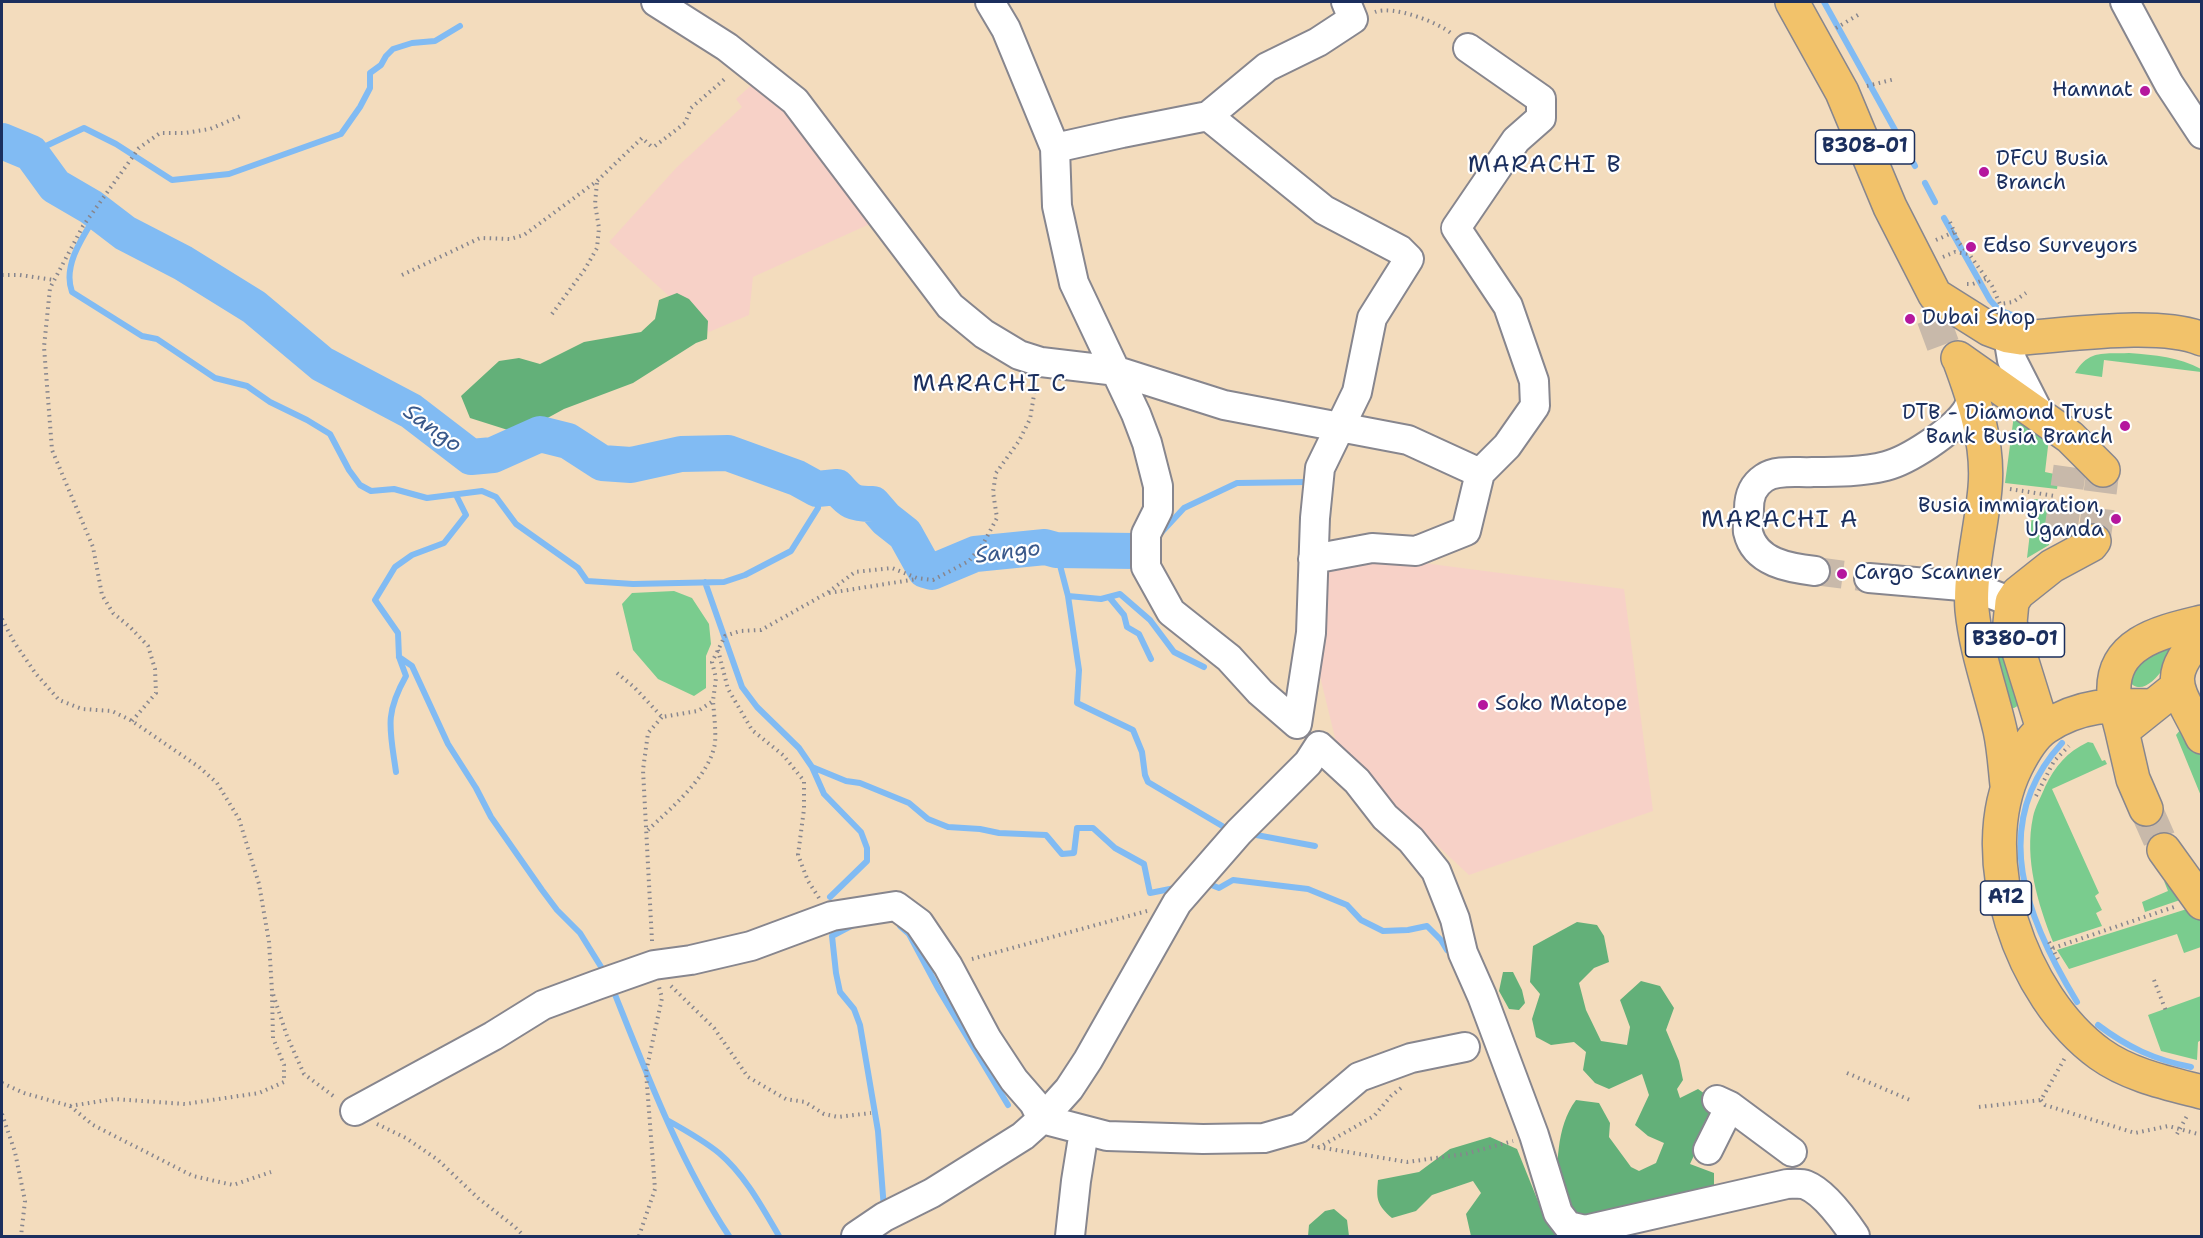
<!DOCTYPE html>
<style>
body{margin:0}
#map{position:relative;width:2203px;height:1238px;overflow:hidden;background:#f3dcbd;font-family:"Shantell Sans",sans-serif}
canvas{display:block}
.frame{position:absolute;inset:0;border:3px solid #1b2f5e;pointer-events:none}
</style>
<div id="map">
<canvas width="2203" height="1238"></canvas>
<div class="frame"></div>
</div>
<script>
const ctx = document.querySelector('canvas').getContext('2d');
ctx.lineJoin = 'round';
function fill(path, color) {
  ctx.fillStyle = color;
  ctx.fill(path, 'evenodd');
}
function strokePath(path, color, width, dash) {
  ctx.strokeStyle = color;
  ctx.lineWidth = width;
  ctx.lineCap = dash ? 'butt' : 'round';
  ctx.setLineDash(dash || []);
  ctx.stroke(path);
}
function drawText(font, color, halo, rows, align = 'center') {
  ctx.font = font + ' "Shantell Sans",sans-serif';
  ctx.lineWidth = 4.5;
  ctx.setLineDash([]);
  ctx.textBaseline = 'middle';
  ctx.strokeStyle = halo;
  ctx.fillStyle = color;
  for (const [text, x, y, turn = 0] of rows) {
    ctx.save();
    ctx.translate(x, y);
    ctx.rotate((+turn || 0) * Math.PI / 180);
    ctx.textAlign = isNaN(turn) ? turn : align;
    if (halo) ctx.strokeText(text, 0, 0);
    ctx.fillText(text, 0, 0);
    ctx.restore();
  }
}
fill(new Path2D(`
 M758,79L791,106L874,222L753,277L749,315L709,332L609,242L677,167L742,107L736,99Z
 M1330,551L1624,589L1653,811L1469,875L1339,754L1315,656Z`), '#f7d1c7');
fill(new Path2D(`
 M2129,353C2155,355 2179,357 2201,369V372L2104,360L2102,377L2075,373C2088,349 2106,354 2129,353Z
 M2014,415L2049,438L2045,472L2059,475L2057,489L2005,483Z
 M2034,499L2055,501L2049,545L2027,558Z
 M674,591L692,598L709,624L711,644L706,656V688L694,696L658,679L633,650L622,604L632,593Z
 M1996,630L2021,704L2014,708H2011L1990,635Z
 M2183,639C2173,653 2147,706 2128,680L2130,666Z
 M2181,729L2202,751L2201,796L2176,735Z
 M2088,742L2093,743L2102,761L2105,760L2107,764L2052,789L2099,893L2095,896L2102,910L2096,913L2102,926L2053,942C2038,904 2024,859 2033,817C2035,807 2041,797 2045,787C2055,766 2067,752 2088,742Z
 M2164,881L2183,899L2145,912L2142,902L2168,891Z
 M2190,908L2201,914V947L2184,953L2177,934L2069,969L2057,950Z
 M2201,996V1040L2198,1042L2197,1060L2161,1051L2148,1015Z`), '#7acc8e');
fill(new Path2D(`
 M677,293L689,299L708,321L707,339L696,343L633,383L564,409L531,427L511,431L470,418L461,396L499,361L519,358L540,364L584,342L641,332L655,319L659,300Z
 M1577,922L1597,925L1604,936L1609,962L1594,968L1579,983L1586,1010L1601,1041L1627,1045L1630,1027L1620,1000L1641,981L1660,986L1674,1008L1666,1030L1679,1061L1683,1080L1677,1089L1680,1098L1698,1089L1712,1099L1711,1119L1690,1164L1714,1173V1191L1587,1219L1567,1216L1556,1199C1558,1166 1555,1128 1576,1100L1599,1103L1610,1123L1609,1137L1631,1167L1639,1171L1656,1163L1664,1143L1648,1136L1635,1125L1649,1095L1642,1074L1609,1089L1595,1083L1583,1070L1586,1052L1574,1042L1551,1045L1536,1037L1532,1019L1540,994L1530,982L1533,946Z
 M1503,972H1513L1522,990L1525,1003L1519,1010L1509,1009L1499,991Z
 M1490,1137L1517,1149L1544,1216L1566,1236H1471L1466,1214L1481,1193L1473,1181L1432,1195L1416,1211L1392,1218C1377,1205 1376,1199 1378,1180L1419,1172L1450,1149Z
 M1334,1209L1347,1220L1349,1236H1308L1309,1225L1325,1211Z`), '#63b079');
strokePath(new Path2D(`
 M1824,2L1915,166
 M31,153L84,128L116,144L172,180L229,174L341,134L360,107L370,88V73L381,65L386,56L393,49L412,43L435,41L460,26
 M1925,183L1935,202
 M98,212C84,235 62,265 72,292L142,336L157,339L215,378L247,386L270,402L307,420L330,434L349,470L360,485L371,491L394,489L427,498L482,491L496,497L516,524L578,568L587,581L633,584L724,582L745,575L791,551L818,508L817,489
 M1944,218L1990,300L1999,310L2015,316
 M1160,534L1184,508L1237,483L1307,482
 M1056,550L1068,596L1101,599L1120,594L1150,620L1174,652L1204,667
 M705,582L742,687L757,707L799,748L812,767L824,794L861,832L867,848V861L830,897
 M1068,596L1079,670L1077,703L1133,730L1142,752L1145,775L1148,782L1229,830
 M1109,597L1124,615L1127,627L1139,634L1151,659
 M399,657L412,666L448,744L476,788L491,817L542,890L557,910L580,933L603,970
 M2062,743C1987,825 2027,920 2077,1002
 M812,767L846,781L860,783L909,803L928,819L948,827L980,829L999,833L1046,835L1062,854L1074,853L1077,828H1093L1115,848L1144,864L1150,893L1175,888
 M396,772C390,729 384,715 406,676L399,657L398,633L375,600L395,567L412,555L444,543L466,515L456,495
 M1251,834L1315,846
 M1209,884L1219,888L1233,880L1308,889L1347,905L1361,920L1383,931L1408,930L1427,926L1441,940L1447,950
 M853,925L832,936L836,973L840,992L854,1009L860,1025L878,1131L884,1209
 M900,926L909,934L939,990L1008,1105
 M612,987C646,1072 679,1160 729,1236
 M2098,1025C2127,1047 2155,1060 2191,1067
 M667,1120C685,1130 703,1140 719,1153C745,1175 762,1207 779,1236`), '#81bbf3', 6);
strokePath(new Path2D(`
 M2,141L31,153L55,186L91,207L125,233L183,263L254,307L322,364L411,411L471,457L493,455L540,434L568,441L602,463L631,465L681,454L728,453L797,478L817,489L837,487C850,502 853,504 873,504L886,519L905,534L925,570L932,572L975,554L1045,547L1056,550L1135,551`), '#81bbf3', 36);
strokePath(new Path2D(`
 M1815,571L1869,578`), '#c8b9aa', 28, [28, 14]);
strokePath(new Path2D(`
 M1933,318L1943,345
 M2060,536L2070,467
 M2094,541L2103,470
 M2146,809L2164,850`), '#c8b9aa', 33, [33, 16]);
const minor = new Path2D(`
 M656,2L727,47L795,101L950,306L984,334L1019,355L1041,362L1117,371L1224,405L1408,440L1480,473
 M990,2L1006,29L1055,148L1057,206L1074,283L1136,414L1147,443L1158,486V510L1146,534V567L1171,612L1229,658L1260,692L1297,724L1311,633L1315,518L1320,468L1357,392L1372,318L1409,259L1400,250L1324,210L1208,116
 M2125,2L2169,84L2202,134
 M1055,148L1122,133L1208,116L1267,67L1318,42L1353,19L1346,2
 M2008,336L2012,360L2040,415
 M1313,559L1372,548L1416,551L1466,531L1480,473L1507,446L1535,406L1534,381L1508,306L1456,228L1516,140L1541,118V99L1468,48
 M1815,571C1790,568 1755,563 1748,532C1747,526 1749,516 1749,509C1749,497 1752,486 1764,478C1777,469 1798,473 1813,472C1837,472 1863,472 1886,466C1909,460 1951,432 1965,413C1969,408 1971,401 1973,396
 M1869,578L1973,587L2012,602
 M1717,1100L1730,1106L1792,1152
 M355,1111L493,1036L543,1005L597,985L654,965L691,960L751,946L832,916L896,906L919,923L948,966L987,1039L1014,1080L1034,1103L1042,1119L1107,1136L1203,1139L1264,1138L1299,1128L1359,1077L1411,1058L1465,1047
 M1708,1150L1730,1106
 M856,1236L884,1217L932,1193L1023,1136L1042,1119L1069,1089L1088,1060L1177,903L1239,832L1308,763L1319,746L1357,781L1385,817L1411,840L1436,871L1455,919L1463,953L1482,996L1534,1135L1558,1213L1568,1226L1585,1230L1787,1184C1793,1184 1801,1183 1806,1185C1824,1192 1845,1221 1855,1236
 M1070,1236L1076,1181L1084,1131`);
const highway = new Path2D(`
 M1792,2L1842,92L1890,207L1935,295L1989,329L2008,336L2021,338C2068,335 2160,321 2202,339
 M1958,358L2070,437L2103,470
 M1959,359C1974,399 1989,444 1985,488C1982,525 1969,574 1972,610C1976,651 1991,691 2000,730C2004,748 2005,767 2007,785
 M2202,636C2160,680 2180,690 2202,737
 M2151,706C2112,704 2079,705 2046,727C2032,736 2023,753 2016,767C1972,856 2021,997 2100,1054C2129,1075 2167,1083 2202,1092
 M2043,729L2010,623L2012,602L2018,593L2052,566L2091,545L2094,541
 M2122,731C2119,719 2115,706 2114,694C2111,642 2161,632 2202,622
 M2146,809L2133,779L2122,731L2177,687
 M2164,850L2202,903`);
strokePath(minor, '#87868e', 32);
strokePath(highway, '#87868e', 36);
strokePath(new Path2D(`
 M1375,12C1393,5 1438,22 1452,34
 M1836,28L1858,15
 M1867,86L1895,79
 M1950,222L1959,243L1968,253
 M1936,240L1954,232
 M1943,257L1955,252L1969,254L1992,286L2000,304L2013,302L2026,293
 M2,275H20L54,280
 M402,275L480,238L510,239L524,235L597,181L642,138L651,146H655L685,123L691,108L727,77
 M1967,284H1973L1986,279
 M552,314L585,269L597,248L599,228L595,204L597,182
 M2010,489L2055,496
 M829,593L917,579
 M2,619L14,642L36,674L59,700L82,709L112,711L132,721L199,767L217,783L239,819L259,884L269,942L272,991L287,1036L304,1074L336,1098
 M718,650L728,689L752,730L783,755L804,781V809L798,855L808,881L819,898
 M617,673L634,687L662,717L698,711L713,701L716,678L712,662L725,636L740,631L761,630L827,593L855,572L892,568L917,578L933,580L969,561L983,544L997,518L993,492L996,473L1019,441L1030,419L1036,383
 M132,721L156,693L155,669L148,646L130,627L113,613L102,595L93,547L52,450L44,347L50,288L83,226L139,148L160,133H185L210,129L243,115
 M2036,796L2054,761L2069,746
 M648,830C671,808 710,776 715,743C716,730 714,714 713,701
 M652,941L643,770L648,733L662,717
 M2049,942L2058,959
 M2053,948L2174,907
 M972,959L1147,911
 M2154,980L2166,1011
 M671,986L714,1028L748,1077L786,1099L805,1102L824,1114L838,1117L871,1113
 M1847,1073L1910,1100
 M2,1083L24,1093L70,1106L114,1099L185,1104L259,1093L284,1082V1065L273,1038L272,994
 M2041,1100L2045,1105L2135,1133L2168,1126L2202,1135
 M70,1106L93,1125L193,1176L233,1185L271,1172
 M1979,1107L2041,1100L2066,1056
 M2,1114L15,1152L25,1201L21,1236
 M377,1124L406,1138L438,1160L478,1198L515,1227L524,1236
 M2177,1134L2188,1114
 M1312,1146L1407,1162L1465,1154L1513,1141
 M1318,1148L1374,1116L1391,1096L1401,1088
 M639,1236L655,1189L646,1072L662,998L659,987`), '#87868e', 4, [1.5, 4.5]);
strokePath(minor, '#fff', 28);
strokePath(highway, '#f2c26a', 33);
for (const [x, y, r, color] of [
 [2145,91,6,"#b5179e"],
 [1984,172,6,"#b5179e"],
 [1971,247,6,"#b5179e"],
 [1910,319,6,"#b5179e"],
 [2125,426,6,"#b5179e"],
 [2116,519,6,"#b5179e"],
 [1842,574,6,"#b5179e"],
 [1483,705,6,"#b5179e"]
]) {
  const dot = new Path2D();
  dot.arc(x, y, r, 0, 2 * Math.PI);
  ctx.fillStyle = color;
  ctx.fill(dot);
  strokePath(dot, '#fff', 2);
}
for (const [x, y, w] of [
 [1865,147,99],
 [2015,640,99],
 [2006,898,51]
]) {
  const box = new Path2D();
  box.roundRect(x - w / 2, y - 17, w, 34, 4.5);
  ctx.fillStyle = '#fff';
  ctx.fill(box);
  strokePath(box, '#1b2f5e', 1.5);
}
drawText('bold 20px', '#1b2f5e', null, [
 ["B308-01",1865,147],
 ["B380-01",2015,640],
 ["A12",2006,898]
]);
drawText('21px', '#1b2f5e', '#fff', [
 ["Hamnat",2133,91,"right"],
 ["DFCU Busia",1996,160],
 ["Branch",1996,184],
 ["Edso Surveyors",1983,247],
 ["Dubai Shop",1922,319],
 ["DTB - Diamond Trust",2113,414,"right"],
 ["Bank Busia Branch",2113,438,"right"],
 ["Busia immigration,",2104,507,"right"],
 ["Uganda",2104,531,"right"],
 ["Cargo Scanner",1854,574],
 ["Soko Matope",1495,705]
], 'left');
drawText('italic 22px', '#3a598b', '#fff', [
 ["Sango",432,429,36],
 ["Sango",1008,553,-7]
]);
ctx.letterSpacing = '1.5px';
drawText('24px', '#1b2f5e', '#fff', [
 ["MARACHI B",1545,166],
 ["MARACHI C",990,385],
 ["MARACHI A",1780,521]
]);
ctx.letterSpacing = '0px';
</script>
